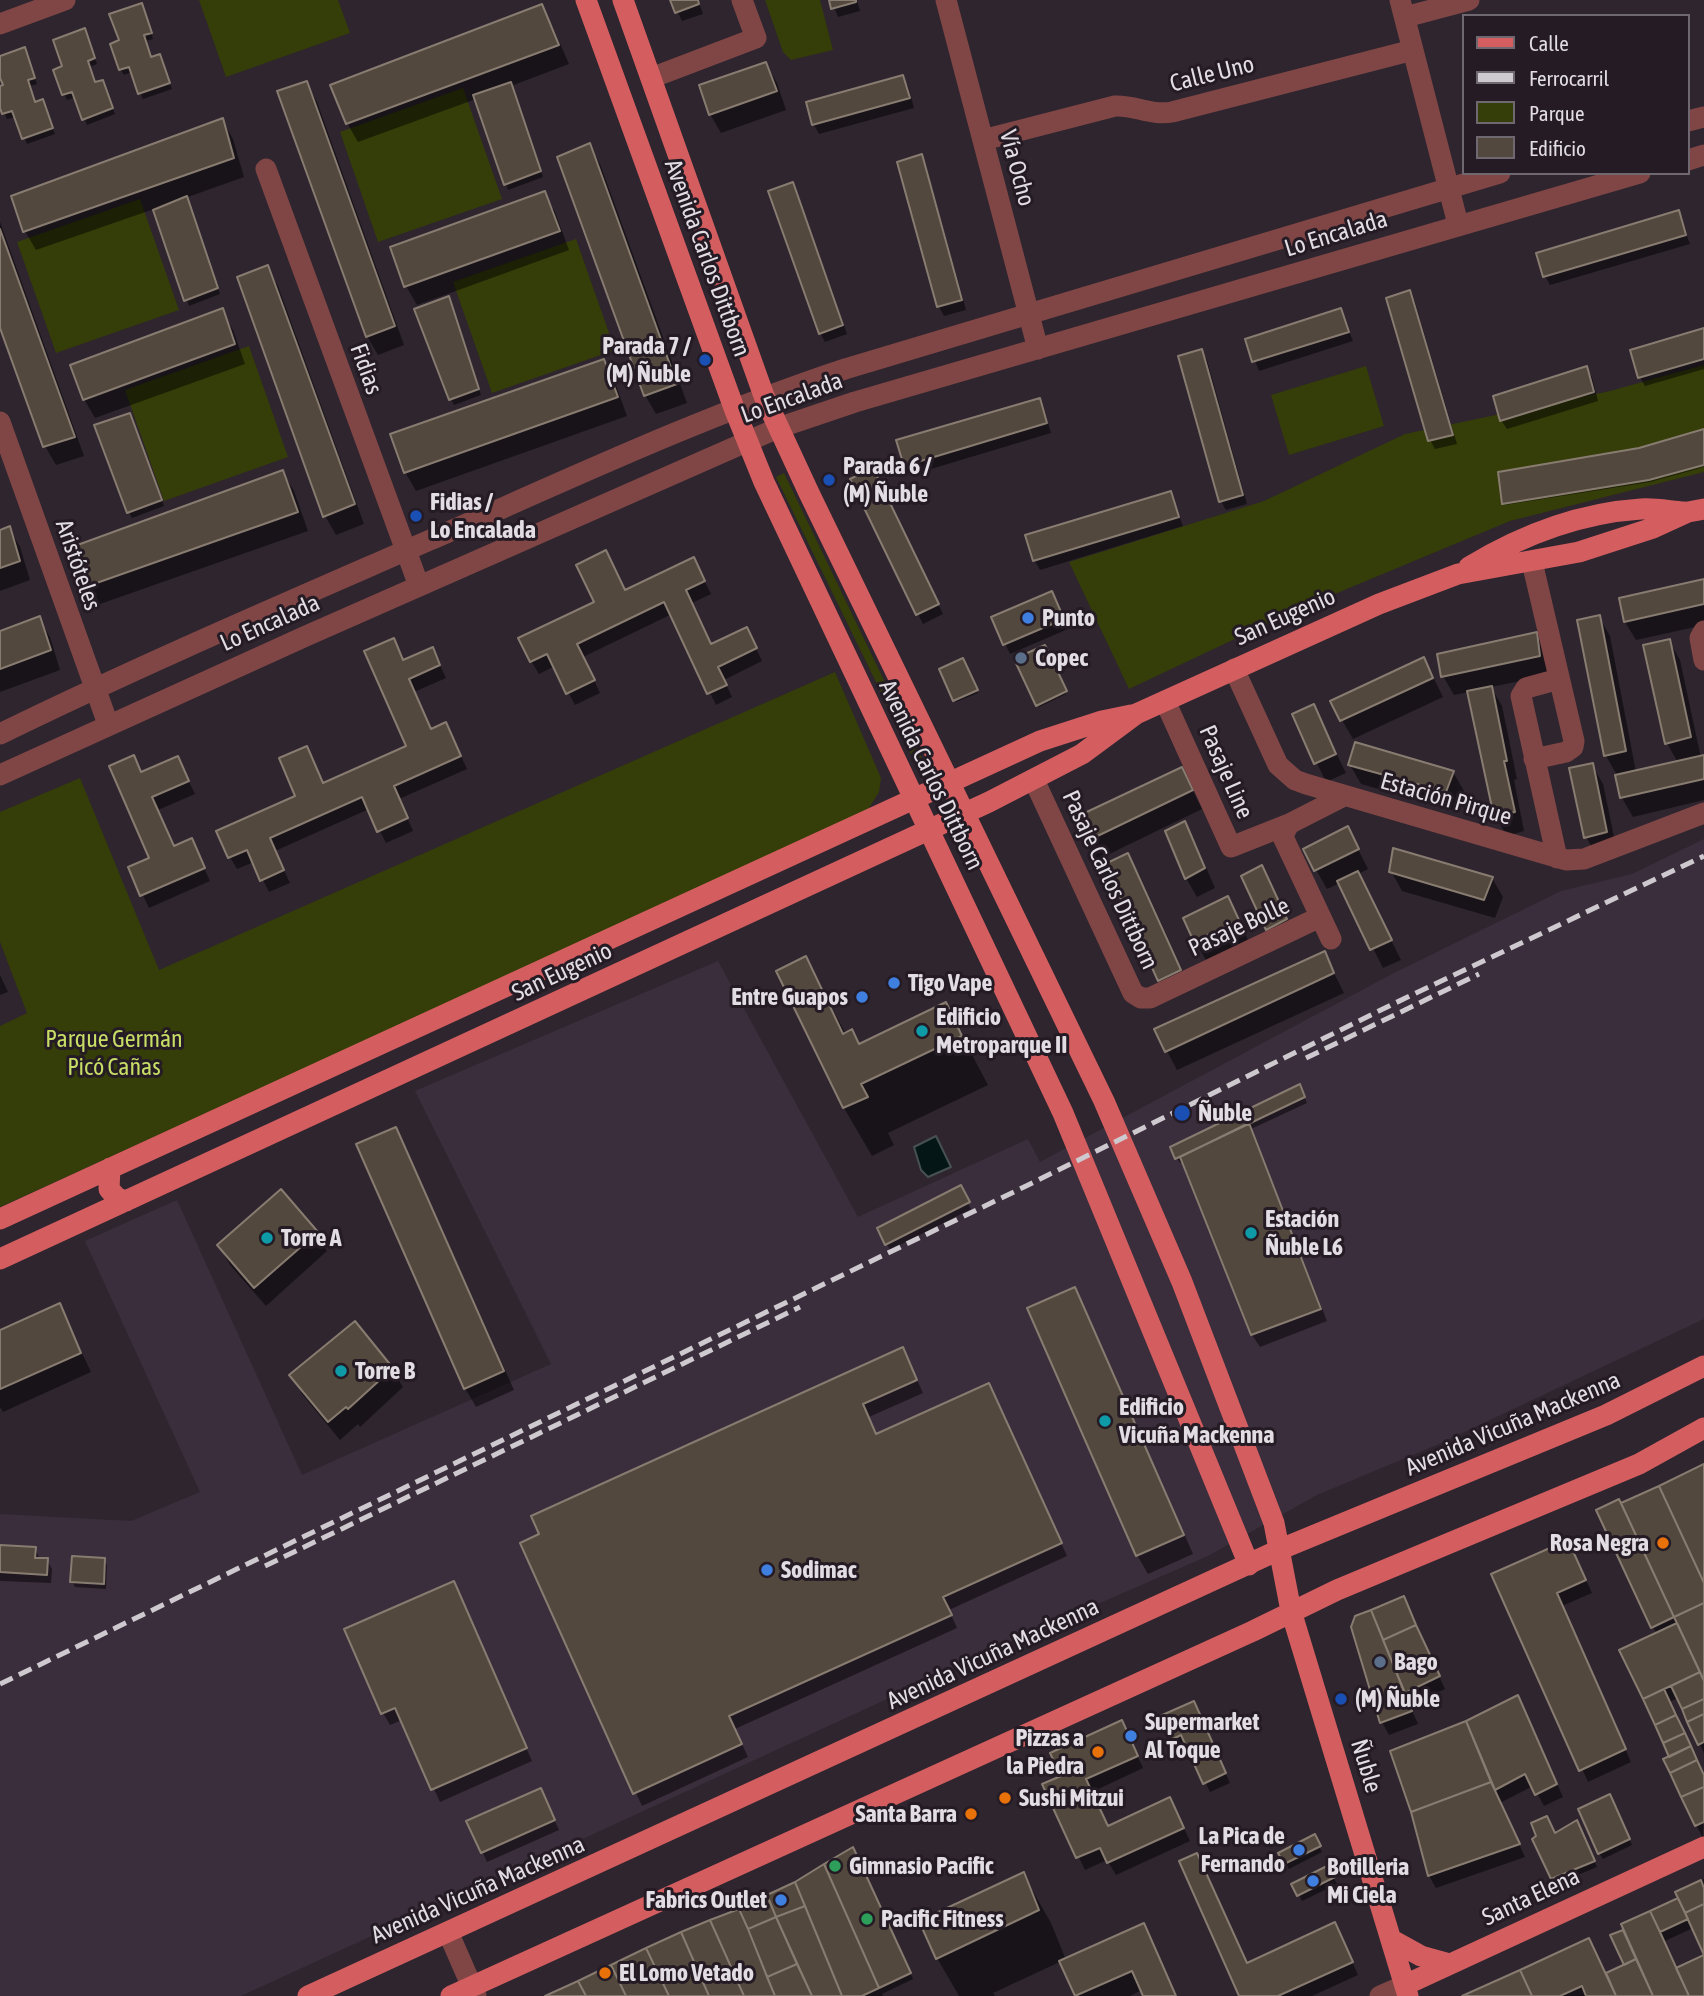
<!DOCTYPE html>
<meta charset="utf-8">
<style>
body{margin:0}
#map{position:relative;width:1704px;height:1996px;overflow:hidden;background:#2e252f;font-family:"Asap Condensed",sans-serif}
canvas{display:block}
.legend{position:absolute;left:1462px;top:14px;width:228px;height:161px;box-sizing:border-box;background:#241b25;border:2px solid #706871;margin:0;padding:9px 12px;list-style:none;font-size:21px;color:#e2dce3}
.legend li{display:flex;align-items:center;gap:14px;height:35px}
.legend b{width:35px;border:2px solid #706871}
</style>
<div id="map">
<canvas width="1704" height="1996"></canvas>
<ul class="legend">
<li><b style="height:9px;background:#d45e5f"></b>Calle</li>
<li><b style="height:9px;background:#cec8cf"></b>Ferrocarril</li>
<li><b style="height:19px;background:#353d08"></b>Parque</li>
<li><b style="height:19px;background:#53483d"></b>Edificio</li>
</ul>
</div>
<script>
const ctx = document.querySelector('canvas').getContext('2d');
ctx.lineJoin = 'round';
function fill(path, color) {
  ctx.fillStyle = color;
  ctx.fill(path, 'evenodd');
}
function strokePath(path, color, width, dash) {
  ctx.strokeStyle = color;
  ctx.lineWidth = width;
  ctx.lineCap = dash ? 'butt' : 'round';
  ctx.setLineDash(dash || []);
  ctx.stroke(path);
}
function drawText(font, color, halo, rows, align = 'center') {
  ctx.font = font + ' "Asap Condensed",sans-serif';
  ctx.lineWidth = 6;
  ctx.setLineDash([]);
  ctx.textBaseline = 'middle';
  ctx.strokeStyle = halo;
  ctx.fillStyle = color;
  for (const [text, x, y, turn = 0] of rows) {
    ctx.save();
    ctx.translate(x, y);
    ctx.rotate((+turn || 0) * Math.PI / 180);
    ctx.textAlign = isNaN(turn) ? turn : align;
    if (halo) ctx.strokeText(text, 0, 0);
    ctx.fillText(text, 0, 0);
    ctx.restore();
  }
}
fill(new Path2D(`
 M1704,839V1319L1439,1444L1317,1495L1208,1556L1022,1637L241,1996H0V1514L131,1521L200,1492L85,1241L177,1200L302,1475L551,1364L415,1091L718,961L858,1217L1028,1139L1040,1162L1394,973L1561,891L1632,874Z`), '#3b2e3c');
fill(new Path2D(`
 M199,0H338L350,33L226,77Z
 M765,0H820L833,50L791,60L783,52Z
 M463,88L502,199L378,242L340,132Z
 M140,199L179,310L56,353L17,242Z
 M576,239L615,350L492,393L453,282Z
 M249,346L288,457L164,501L125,390Z
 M1704,365V472L1510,521L1294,611L1129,689L1069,562L1264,501L1405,434L1610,391Z
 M1366,366L1384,426L1289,455L1271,395Z
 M784,473L922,759L915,762L776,477Z
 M835,672L881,778L879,792L866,813L0,1207V1026L27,1013L0,942V812L80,778L159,970Z`), '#353d08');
const water = new Path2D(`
 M936,1136L951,1167L928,1177L921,1170L914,1147Z`);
fill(water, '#051616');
strokePath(water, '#475154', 2);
fill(new Path2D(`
 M672,0H698L703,14L682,21Z
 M831,0H857L860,11L838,17Z
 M541,6L552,25L569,64L511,86L543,177L508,190L476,99L358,142L347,123Z
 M144,10L153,39L146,41L152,59L162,62L172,89L143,99L132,72L124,75L120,69Z
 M84,30L97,64L90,67L95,84L102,82L115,114L87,125L76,97L67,100L64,94L65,67Z
 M25,50L37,84L30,86L35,104L43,101L55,134L27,144L16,117L7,119L0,103V88L5,86L0,73V58Z
 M766,64L777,83L786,110L721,133L710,114Z
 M902,77L908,86L914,108L819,134L814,125L808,103Z
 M306,83L317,102L404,345L378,355L367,336Z
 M222,120L233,139L244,177L185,198L220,294L189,306L154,209L36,250L25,231Z
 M590,146L600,164L687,403L656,414L645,395Z
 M921,156L926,166L966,310L944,316L939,307L899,163Z
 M792,184L797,193L847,334L825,342L820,333Z
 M544,193L555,212L569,250L417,305L406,286Z
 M1678,212L1690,244L1550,285L1545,276Z
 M0,222L84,456L56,465L45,446L0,323Z
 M267,267L278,286L364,524L336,535L325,516Z
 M1410,292L1415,302L1457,444L1435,449L1430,440Z
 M451,304L481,395L454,405L451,399Z
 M1340,310L1353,341L1259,371L1247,340Z
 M222,311L233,330L245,364L95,418L84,399Z
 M1704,330V369L1645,386L1640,377Z
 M1201,351L1207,360L1247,504L1226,510L1221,501Z
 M603,361L614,380L627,416L416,491L405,472Z
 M1587,368L1592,377L1598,401L1507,429L1501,420Z
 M1039,400L1044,409L1051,433L911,475L906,466L899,442Z
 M132,421L164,506L132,518L129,512Z
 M1704,431V467L1650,482L1505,505L1504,503Z
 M283,473L294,491L308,531L100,604L89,585Z
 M878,479L943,614L923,624L852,480Z
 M1170,493L1183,526L1040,570L1035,561L1028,536Z
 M9,528L20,547L30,580L0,591V532Z
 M700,572L711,594L692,603L712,646L753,642L762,661L724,680L732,697L716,705L672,614L583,657L600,693L575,705L555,666L539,674L531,661L625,592Z
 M1704,581V625L1636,640L1625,622Z
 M1057,602L1068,629L1010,654L993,618Z
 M1599,617L1610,636L1636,772L1678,763L1667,743L1669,641L1680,660L1701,758L1704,757V800L1633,817L1622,798L1617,775L1606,756L1579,621Z
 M39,618L50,637L60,670L0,692V633Z
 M1536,634L1547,653L1550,675L1491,687L1502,706L1517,779L1514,780L1524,831L1507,836L1496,817L1469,692L1454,695L1443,676Z
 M393,641L404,662L432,649L446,678L414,692L431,730L446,724L467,769L399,799L413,831L386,843L369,809L275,851L290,883L269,892L254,862L237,869L230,857L324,784L408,747Z
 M1044,647L1066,694L1039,707L1016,660Z
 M1424,659L1443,697L1353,739L1342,720Z
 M962,660L978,693L956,702L941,670Z
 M1313,707L1346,773L1326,782L1294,715Z
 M133,757L142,773L177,758L195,794L158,810L175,847L191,840L210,881L149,908L130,868L152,859Z
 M1350,765L1453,772L1464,791L1456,811L1361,784Z
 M1592,765L1603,784L1617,851L1597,856L1586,837Z
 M1192,789L1202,809L1097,860L1086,841Z
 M1184,823L1195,842L1215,888L1197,897L1186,878Z
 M1348,829L1368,869L1358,874L1401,960L1383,968L1340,883L1327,889L1305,850Z
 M1128,855L1139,874L1191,989L1170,999L1159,980L1107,865Z
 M1262,867L1296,938L1278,948L1267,929Z
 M1391,871L1492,878L1503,897L1495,918L1402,891Z
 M1228,898L1248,940L1206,960L1195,941Z
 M1324,953L1344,993L1177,1070L1167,1051Z
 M805,958L846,1034L860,1045L945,1004L988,1085L888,1133L894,1145L872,1156L844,1108L779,971Z
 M0,975L8,992L0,995Z
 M1302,1092L1307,1103L1251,1129L1327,1321L1260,1347L1252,1335L1184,1162L1180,1163L1177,1158Z
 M396,1129L406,1148L514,1390L476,1407L465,1388Z
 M960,1188L971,1209L890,1250L879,1228Z
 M316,1233L327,1251L266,1306L230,1265L219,1246Z
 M1075,1289L1085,1308L1193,1554L1148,1574L1137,1555L1029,1309Z
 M59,1305L91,1372L3,1412L0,1407V1332Z
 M909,1362L923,1393L869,1417L877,1435L989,1385L1067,1556L949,1610L957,1628L735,1729L748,1757L642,1806L522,1544Z
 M392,1369L403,1387L360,1427L358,1424L340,1440L302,1394L292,1376Z
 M1704,1466V1753L1678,1698L1669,1702L1704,1777L1703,1838L1696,1825L1671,1757L1657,1634L1653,1627L1621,1505Z
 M1568,1542L1592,1593L1562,1606L1631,1762L1588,1782L1494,1575Z
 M0,1547L35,1548L40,1560H47L52,1569L51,1583L0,1581Z
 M104,1560L107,1565L106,1589L75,1587L72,1581Z
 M460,1596L532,1761L440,1802L402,1720L390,1725L383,1713Z
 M1353,1627L1419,1633L1445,1689L1410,1706L1418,1724L1389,1735L1382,1722Z
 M1518,1697L1563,1797L1544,1806L1533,1786L1500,1803L1525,1857L1436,1888L1429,1876L1412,1811L1392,1752L1467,1722Z
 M1198,1712L1230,1783L1210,1792L1187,1744L1177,1748L1172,1739Z
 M1128,1735L1143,1768L1092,1792L1108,1827L1176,1812L1190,1841L1116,1875L1107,1860L1085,1870L1044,1785L1063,1777Z
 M545,1799L559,1830L487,1862L469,1822Z
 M1612,1802L1632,1845L1603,1859L1599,1853Z
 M1579,1828L1597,1867L1556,1884L1535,1839Z
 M1314,1837L1322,1852L1289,1869L1281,1854Z
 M856,1855L913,1979L882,1994L883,1996H549L739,1911Z
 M1328,1867L1337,1884L1302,1901L1294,1884Z
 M1023,1874L1051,1923L1066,1960L1143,1925L1177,1996H1145L1142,1990L1130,1996H1077L1062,1961L993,1993L995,1996H959L937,1958Z
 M1704,1879V1952L1693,1928L1663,1942L1676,1970L1704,1957V1996H1466L1606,1975L1626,1966L1613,1936L1681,1899L1677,1893Z
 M1341,1937L1358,1975L1312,1996H1241L1247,1964Z`), '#0007');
const building = new Path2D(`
 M670,0H698L699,4L675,13Z
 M829,0H856V2L831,9Z
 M142,3L152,33L144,35L151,57L160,54L170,83L138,94L129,67L119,70L110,44L119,40L109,14Z
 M542,4L559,45L346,124L330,85Z
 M85,28L95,58L88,61L95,82L103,80L113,108L82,120L72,92L62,95L53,70L62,66L53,40Z
 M25,47L35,78L28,80L35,102L43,99L53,128L22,139L12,111L2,114L0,108V86L3,85L0,78V56Z
 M766,62L777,91L709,115L699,85Z
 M903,75L910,98L812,125L806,102Z
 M307,81L395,326L366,337L277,91Z
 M511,82L541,171L504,185L473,95Z
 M223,118L234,158L23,232L11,196Z
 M590,143L677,384L644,396L557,157Z
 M922,154L962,300L937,307L897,162Z
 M793,182L843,325L819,334L768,191Z
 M545,191L560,231L404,287L390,247Z
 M187,196L218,288L184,301L153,210Z
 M1679,210L1686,235L1543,277L1536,253Z
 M0,229L75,437L43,447L0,328Z
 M268,265L355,504L323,517L237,277Z
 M1410,290L1453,435L1428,441L1386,298Z
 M449,296L479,389L449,400L414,309Z
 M223,308L235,344L83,400L70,365Z
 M1341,308L1349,332L1252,362L1245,339Z
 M1704,328V359L1638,378L1630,350Z
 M1202,349L1243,495L1219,502L1178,356Z
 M604,359L618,397L404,473L390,434Z
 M1587,366L1594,392L1500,421L1493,396Z
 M1040,398L1047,423L904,466L896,440Z
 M130,413L162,500L127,513L94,425Z
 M1704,429V465L1649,480L1502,504L1498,472L1639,448Z
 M873,468L939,604L916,615L850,479Z
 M283,470L298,512L88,586L72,547Z
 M1171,491L1179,517L1033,561L1025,535Z
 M10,526L20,561L0,568V530Z
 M606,550L625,590L694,557L705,581L686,590L711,644L747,627L757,648L718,667L727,685L707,694L664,602L577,644L595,680L566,694L547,654L530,662L518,638L594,602L576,565Z
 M1704,579V604L1624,622L1619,598Z
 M1052,591L1064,619L1003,645L991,617Z
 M1600,615L1626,751L1604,756L1577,620Z
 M40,616L51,650L0,669V631Z
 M1537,632L1540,656L1441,677L1437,654Z
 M394,638L403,660L433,647L440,665L409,679L431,729L446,722L461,756L394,786L408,818L377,832L362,797L270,838L284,870L260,881L247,850L228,858L216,831L295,796L279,758L307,746L323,783L406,746L364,651Z
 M1670,639L1691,737L1665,744L1643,645Z
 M1045,645L1067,691L1036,706L1014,659Z
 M1424,657L1433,678L1340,721L1330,701Z
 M963,658L978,690L953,701L939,669Z
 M1492,686L1507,761H1504L1515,812L1494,817L1467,691Z
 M1314,704L1336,754L1314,764L1292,714Z
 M1355,742L1454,771L1446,792L1348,765Z
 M134,755L141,772L178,756L189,781L152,797L174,846L192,838L205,868L140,896L128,867L149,858L109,766Z
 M1704,755V779L1620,798L1615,775Z
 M1593,763L1607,832L1584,838L1569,768Z
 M1182,767L1193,790L1085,842L1074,818Z
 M1185,821L1205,868L1185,879L1165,831Z
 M1348,826L1359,849L1314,871L1303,849Z
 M1393,848L1493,877L1484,900L1389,872Z
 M1128,853L1181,970L1158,981L1105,864Z
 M1262,865L1287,919L1266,930L1241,876Z
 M1358,871L1392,940L1370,950L1337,881Z
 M1228,896L1239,920L1194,942L1183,918Z
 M1325,951L1334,973L1165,1052L1154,1029Z
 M806,956L843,1034L852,1029L859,1044L946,1002L962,1036L861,1084L868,1097L843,1108L776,971Z
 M1300,1084L1305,1097L1175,1159L1170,1147Z
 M1249,1123L1321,1309L1251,1335L1180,1157Z
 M396,1127L504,1371L464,1389L356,1144Z
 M961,1185L970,1202L885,1245L877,1228Z
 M281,1189L318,1232L254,1288L217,1245Z
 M1075,1287L1184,1535L1136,1556L1027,1308Z
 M60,1303L81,1353L0,1389V1330Z
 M355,1321L393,1368L348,1409L346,1407L328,1422L289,1375Z
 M903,1347L917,1380L863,1404L876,1434L989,1383L1062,1543L943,1597L952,1615L729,1716L742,1744L633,1794L520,1543L539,1534L531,1516Z
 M1704,1464V1583L1659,1486Z
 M1659,1486L1704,1583V1603L1674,1617L1621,1503Z
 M1619,1499L1674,1617L1651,1628L1596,1510Z
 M1568,1540L1586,1580L1557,1593L1626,1749L1579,1771L1491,1574Z
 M0,1545L36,1547L35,1558H48L47,1575L0,1572Z
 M72,1556L105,1558L104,1584L70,1582Z
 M454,1581L527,1748L431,1790L395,1708L381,1714L344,1629Z
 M1404,1596L1416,1625L1383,1640L1371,1610Z
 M1704,1603V1681L1674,1617Z
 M1371,1610L1412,1711L1380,1723L1351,1627L1355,1616Z
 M1677,1623L1700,1672L1643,1699L1619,1650Z
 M1416,1625L1440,1676L1405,1693L1383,1640Z
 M1700,1672L1704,1681V1699L1682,1709L1671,1686Z
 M1664,1689L1676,1715L1655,1725L1643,1699Z
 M1518,1695L1557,1784L1535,1795L1525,1774L1495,1790L1466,1721Z
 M1704,1699V1714L1687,1722L1682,1709Z
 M1194,1701L1226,1773L1203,1784L1181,1735L1171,1740L1160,1716Z
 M1704,1714V1742L1698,1745L1687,1722Z
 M1676,1715L1685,1733L1663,1743L1655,1725Z
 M1122,1720L1138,1756L1086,1779L1108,1826L1170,1797L1184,1828L1107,1863L1100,1848L1076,1858L1042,1784L1061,1776L1050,1753Z
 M1466,1721L1491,1782L1411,1812L1390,1751Z
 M1685,1733L1691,1746L1669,1757L1663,1743Z
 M1691,1746L1697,1760L1670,1773L1663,1759Z
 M1697,1760L1704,1775V1787L1681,1797L1670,1773Z
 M1491,1782L1520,1844L1428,1876L1411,1812Z
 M1704,1787V1822L1695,1826L1681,1797Z
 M541,1788L555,1820L481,1853L466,1821Z
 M1610,1794L1630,1839L1598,1854L1578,1809Z
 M1547,1816L1555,1833L1577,1820L1595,1861L1551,1879L1532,1839L1536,1836L1531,1823Z
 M1315,1834L1321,1846L1284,1864L1278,1853Z
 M853,1847L911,1973L879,1988L824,1864Z
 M1197,1853L1247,1963L1335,1922L1353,1962L1278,1996H1239L1179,1861Z
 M824,1864L879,1988L862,1996H842L795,1882Z
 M1329,1865L1335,1877L1297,1896L1291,1884Z
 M1024,1872L1039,1910L936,1959L919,1921Z
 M1701,1880L1704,1888V1904L1685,1913L1675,1892Z
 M795,1882L805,1906L776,1917L767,1895Z
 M767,1895L776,1917L748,1929L739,1909Z
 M1678,1898L1688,1919L1660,1932L1650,1911Z
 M1704,1904V1955L1685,1913Z
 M805,1906L842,1996H812L776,1917Z
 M739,1909L748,1929L775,1996H744L710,1920Z
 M1650,1911L1660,1932L1689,1996H1653L1621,1924Z
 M776,1917L797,1964L767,1977L748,1929Z
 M710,1920L744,1996H709L681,1932Z
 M1144,1923L1176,1996H1143L1132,1971L1075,1996L1059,1961Z
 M1623,1930L1636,1959L1624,1965L1610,1935Z
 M681,1932L709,1996H669L646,1948Z
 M1589,1938L1616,1996H1586L1582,1986L1560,1996H1532L1520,1970Z
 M646,1948L669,1996H626L611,1965Z
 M1704,1955V1996H1689L1676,1968Z
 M1636,1959L1653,1996H1616L1606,1973Z
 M797,1964L812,1996H775L767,1977Z
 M611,1965L626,1996H586L578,1981Z
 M1520,1970L1532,1996H1462Z
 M578,1981L586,1996H545Z`);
fill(building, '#53483d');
strokePath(building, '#887c71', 2);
strokePath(new Path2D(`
 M946,0L1038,349
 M1400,0L1458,224
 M1405,17L1469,0
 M0,24L65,0
 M651,78L756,38L742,0
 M1688,121L1704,117
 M983,140L1115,106C1135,105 1151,116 1172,112L1413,50
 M1688,160L1704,155
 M266,169L419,586
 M0,422L108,724
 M1532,562L1574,741L1573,747L1566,752L1534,759
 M1704,631L1700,638L1704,660
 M1234,669L1278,765L1295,780L1306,784L1566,860L1584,859L1704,813
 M1165,701L1231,847L1289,824
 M0,734C141,665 286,603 430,540C567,480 703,416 845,369L1500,173
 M0,775L306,636L778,428L855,402L1640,173
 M1034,780L1133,993L1141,998H1150L1320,917
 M1557,858L1521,696L1526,688L1559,679
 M1331,939L1283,837L1287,827L1291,823L1344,796
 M448,1932L476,1996
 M1380,1996L1405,1985`), '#804645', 21);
strokePath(new Path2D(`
 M586,0L734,408L764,482L1063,1113L1249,1565
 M623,0L764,396L809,493L1104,1101L1182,1282L1274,1523L1291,1611L1408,1996
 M1469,567C1520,536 1580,513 1641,509C1655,508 1670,511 1684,512
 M110,1168L109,1189L117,1198L126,1201
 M0,1219L1040,741L1102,721L1131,715
 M0,1259L989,802L1082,754L1136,714L1379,604L1458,574L1579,552L1653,528L1688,512L1704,509
 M1392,1940L1421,1956L1450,1964
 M1405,1985L1704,1847
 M308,1996L1281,1549L1606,1415L1704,1366
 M451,1996L1253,1631L1337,1590L1639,1464L1704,1428`), '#d45e5f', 21);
strokePath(new Path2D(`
 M1306,1058L1479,974
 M265,1566L800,1307
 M0,1684L1024,1187L1391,1005L1704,856`), '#cec8cf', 5, [14, 7]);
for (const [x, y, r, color] of [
 [705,360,7,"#1a4fb4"],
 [829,480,7,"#1a4fb4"],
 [416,516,7,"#1a4fb4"],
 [1028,618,7,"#3f7fe0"],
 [1021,658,7,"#5c6f8a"],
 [894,983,7,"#3f7fe0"],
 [862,997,7,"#3f7fe0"],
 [922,1031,7,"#0f9aa8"],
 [1182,1113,9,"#1a4fb4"],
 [1251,1233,7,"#0f9aa8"],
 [267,1238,7,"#0f9aa8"],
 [341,1371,7,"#0f9aa8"],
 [1105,1421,7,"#0f9aa8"],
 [1663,1543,7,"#e8710a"],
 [767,1570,7,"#3f7fe0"],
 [1380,1662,7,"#5c6f8a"],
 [1341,1699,7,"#1a4fb4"],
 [1131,1736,7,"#3f7fe0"],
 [1098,1752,7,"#e8710a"],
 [1005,1798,7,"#e8710a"],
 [971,1814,7,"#e8710a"],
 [1299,1850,7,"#3f7fe0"],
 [835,1866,7,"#2e9e5b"],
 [1313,1881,7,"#3f7fe0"],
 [781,1900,7,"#3f7fe0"],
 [867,1919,7,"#2e9e5b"],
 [605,1973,7,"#e8710a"]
]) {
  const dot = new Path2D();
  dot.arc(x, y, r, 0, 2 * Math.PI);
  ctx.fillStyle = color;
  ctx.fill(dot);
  strokePath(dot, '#241b25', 2.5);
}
drawText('24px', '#e2dce3', '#241b25', [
 ["Calle Uno",1212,74,-14],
 ["Vía Ocho",1017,168,75],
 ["Lo Encalada",1336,234,-17],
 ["Avenida Carlos Dittborn",707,258,70],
 ["Fidias",366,369,70],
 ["Lo Encalada",792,398,-20],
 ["Aristóteles",78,565,71],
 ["San Eugenio",1285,617,-24],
 ["Lo Encalada",270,623,-24],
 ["Pasaje Line",1226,772,66],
 ["Avenida Carlos Dittborn",931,775,64],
 ["Estación Pirque",1446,799,16],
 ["Pasaje Carlos Dittborn",1110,880,65],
 ["Pasaje Bolle",1239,927,-25],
 ["San Eugenio",562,972,-25],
 ["Avenida Vicuña Mackenna",1513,1424,-23],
 ["Avenida Vicuña Mackenna",993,1654,-25],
 ["Ñuble",1366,1766,73],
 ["Avenida Vicuña Mackenna",478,1890,-24],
 ["Santa Elena",1531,1897,-25]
]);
drawText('bold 24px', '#e2dce3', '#241b25', [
 ["Parada 7 /",691,346,"right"],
 ["(M) Ñuble",691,374,"right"],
 ["Parada 6 /",843,466],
 ["(M) Ñuble",843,494],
 ["Fidias /",430,502],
 ["Lo Encalada",430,530],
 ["Punto",1042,618],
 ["Copec",1035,658],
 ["Tigo Vape",908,983],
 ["Entre Guapos",848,997,"right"],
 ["Edificio",936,1017],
 ["Metroparque II",936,1045],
 ["Ñuble",1198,1113],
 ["Estación",1265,1219],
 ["Ñuble L6",1265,1247],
 ["Torre A",281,1238],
 ["Torre B",355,1371],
 ["Edificio",1119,1407],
 ["Vicuña Mackenna",1119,1435],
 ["Rosa Negra",1649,1543,"right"],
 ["Sodimac",781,1570],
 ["Bago",1394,1662],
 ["(M) Ñuble",1355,1699],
 ["Supermarket",1145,1722],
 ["Al Toque",1145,1750],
 ["Pizzas a",1084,1738,"right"],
 ["la Piedra",1084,1766,"right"],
 ["Sushi Mitzui",1019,1798],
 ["Santa Barra",957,1814,"right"],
 ["La Pica de",1285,1836,"right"],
 ["Fernando",1285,1864,"right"],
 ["Gimnasio Pacific",849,1866],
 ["Botilleria",1327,1867],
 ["Mi Ciela",1327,1895],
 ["Fabrics Outlet",767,1900,"right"],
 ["Pacific Fitness",881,1919],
 ["El Lomo Vetado",619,1973]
], 'left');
drawText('24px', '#c7dd65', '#241b25', [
 ["Parque Germán",114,1039],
 ["Picó Cañas",114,1067]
]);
</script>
